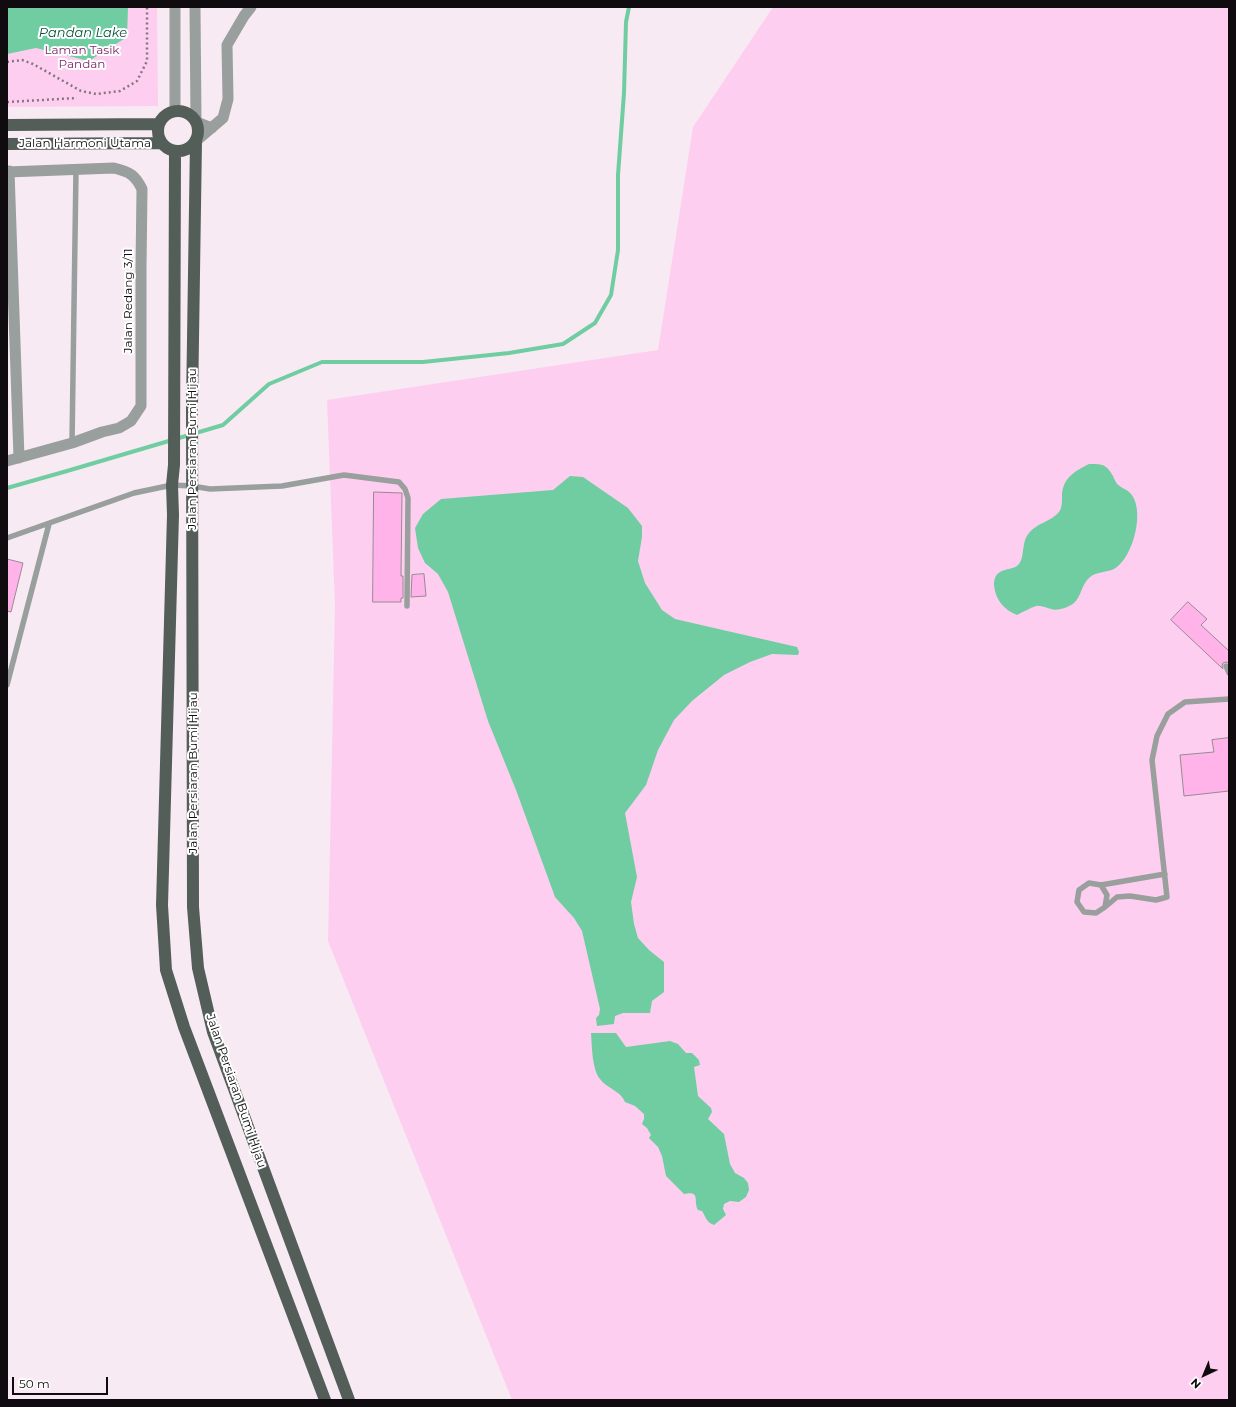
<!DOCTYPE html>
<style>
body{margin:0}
#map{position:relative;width:1236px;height:1407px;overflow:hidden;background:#f8eaf3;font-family:Montserrat,sans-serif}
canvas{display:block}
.frame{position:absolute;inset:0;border:8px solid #0f0b0e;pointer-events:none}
.north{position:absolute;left:1184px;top:1355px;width:40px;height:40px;-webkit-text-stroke:3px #fff;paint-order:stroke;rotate:224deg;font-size:11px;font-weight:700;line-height:16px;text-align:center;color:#0f0b0e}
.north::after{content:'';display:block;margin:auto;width:14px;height:18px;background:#0f0b0e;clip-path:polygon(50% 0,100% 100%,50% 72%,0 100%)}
.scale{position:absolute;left:12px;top:1377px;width:96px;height:18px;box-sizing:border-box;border:2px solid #0f0b0e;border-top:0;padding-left:5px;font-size:12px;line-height:14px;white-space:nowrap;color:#0f0b0e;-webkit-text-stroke:3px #fff;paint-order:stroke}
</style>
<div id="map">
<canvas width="1236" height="1407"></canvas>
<div class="frame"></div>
<div class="north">N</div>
<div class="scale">50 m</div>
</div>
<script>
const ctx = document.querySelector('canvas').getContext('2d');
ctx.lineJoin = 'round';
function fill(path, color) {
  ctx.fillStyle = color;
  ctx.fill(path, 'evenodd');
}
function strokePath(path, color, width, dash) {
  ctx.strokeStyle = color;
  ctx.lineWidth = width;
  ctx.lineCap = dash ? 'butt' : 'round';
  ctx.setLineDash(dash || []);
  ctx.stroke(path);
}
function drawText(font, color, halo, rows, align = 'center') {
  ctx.font = font + ' Montserrat,sans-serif';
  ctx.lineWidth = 4;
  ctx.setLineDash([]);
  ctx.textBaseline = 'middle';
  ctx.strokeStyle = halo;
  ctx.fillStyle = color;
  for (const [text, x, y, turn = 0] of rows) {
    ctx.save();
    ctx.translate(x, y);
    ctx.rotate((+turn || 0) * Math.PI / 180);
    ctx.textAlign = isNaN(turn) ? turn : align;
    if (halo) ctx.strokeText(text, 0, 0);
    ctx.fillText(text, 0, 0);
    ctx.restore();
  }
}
fill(new Path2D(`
 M7,7H157L158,106L7,107Z
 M773,7H1229V1400H512L328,941L335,606L327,400L658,350L693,127Z`), '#fecef0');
fill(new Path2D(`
 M7,7H128L127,37L89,61L36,48L7,54Z
 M1089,464C1103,464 1106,464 1113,476C1114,479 1116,482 1117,484C1120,487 1125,489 1128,491C1147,505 1134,558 1114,569C1106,573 1096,571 1089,578C1081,585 1081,600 1071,605C1066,608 1057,611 1051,609C1046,608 1041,605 1036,606C1030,608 1023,612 1017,615C1004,610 995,599 994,585C994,580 995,575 1000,572C1006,568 1014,570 1019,564C1025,557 1021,542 1029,533C1037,523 1052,521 1059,512C1062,508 1062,502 1062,497C1062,479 1073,472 1089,464Z
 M570,476L583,477L628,508L642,526V537L638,561L645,583L662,610L675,619L797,647L799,652L798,655L772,654L750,662L724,675L692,701L674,720L658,750L646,785L625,813L637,877L631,902L634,924L638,938L649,950L664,962V992L652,1001L650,1013H623L615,1016L614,1024L597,1026L596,1018L599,1015L600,1009L582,931L574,918L555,897L516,790L488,721L448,592L438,574L425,563L418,548L415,528L423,514L441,499L553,490Z
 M591,1033H616L626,1047L670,1041L678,1044L686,1053H692L699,1060L700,1065L694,1067L698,1096L711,1108L712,1112L708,1119L724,1134L730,1164L735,1173L744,1178L748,1183L749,1190L746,1197L739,1202L730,1201L724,1204L723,1209L726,1215L714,1225C706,1222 706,1217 702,1211L698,1210C693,1201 701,1190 684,1194L666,1176L662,1156L658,1147L649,1138L651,1135L647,1128L642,1124L644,1119V1114L635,1106L625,1102C621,1091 606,1088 600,1079C592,1069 592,1046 591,1033Z`), '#6fcda1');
strokePath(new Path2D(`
 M7,488L67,471L223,425L269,384L322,362H423L509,353L563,344L595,323L611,295L618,250V175L624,93L626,22L629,7`), '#6fcda1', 4);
const building = new Path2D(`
 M374,492L402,493L401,576H403V598H401V602H373Z
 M7,559L23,563L11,612L7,611Z
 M424,574L426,596L411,597L412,575Z
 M1188,602L1207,619L1201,625L1229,651V663L1226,662L1223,663L1222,666L1223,669L1171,620Z
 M1229,738V791L1184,796L1180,755L1214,752L1212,740Z`);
fill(building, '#ffb3e9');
strokePath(building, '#978b93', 1);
strokePath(new Path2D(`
 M7,62L22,60L33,64L81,91L96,94L120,91L137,81L147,61V7
 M7,102L77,98`), '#81787e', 2.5, [2, 3]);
strokePath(new Path2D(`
 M72,443L76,170
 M7,538L134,493L172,485L192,486L210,489L282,486L344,475L399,482L405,489L408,498L407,606
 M1226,666L1229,673
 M7,685L49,524
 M1101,885L1107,895L1105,907L1096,913L1084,912L1077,902L1079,890L1089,883L1101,885L1165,874
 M1105,907L1117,897L1130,896L1156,900L1167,897L1152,760L1157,736L1168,714L1185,702L1229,699`), '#999f9c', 5.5);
strokePath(new Path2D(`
 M175,7V110
 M195,7L196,120L197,122L212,128
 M196,141L223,118L228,99L227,45L244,16L251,7
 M9,171L19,458
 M7,172L114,168C130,172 135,175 142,189L141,267V406L131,421L119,428L102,432L72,443L7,461`), '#999f9c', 11);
strokePath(new Path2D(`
 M158 131a20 20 0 1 1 40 0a20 20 0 1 1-40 0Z
 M7,125L159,124
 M196,141L192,405L193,907L198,968L213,1032L349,1400
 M7,144L162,143
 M175,151L174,465L172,485L173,515L162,905L166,970L184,1027L325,1400`), '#535e58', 12);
drawText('12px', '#7b2669', '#fff', [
 ["Laman Tasik",82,50],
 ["Pandan",82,64]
]);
drawText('12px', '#0f0b0e', '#fff', [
 ["Jalan Harmoni Utama",85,143],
 ["Jalan Redang 3/11",128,301,-90],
 ["Jalan Persiaran Bumi Hijau",192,449,-90],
 ["Jalan Persiaran Bumi Hijau",193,773,-90],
 ["Jalan Persiaran Bumi Hijau",236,1091,71]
]);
drawText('italic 13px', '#025337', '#fff', [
 ["Pandan Lake",83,33]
]);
</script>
